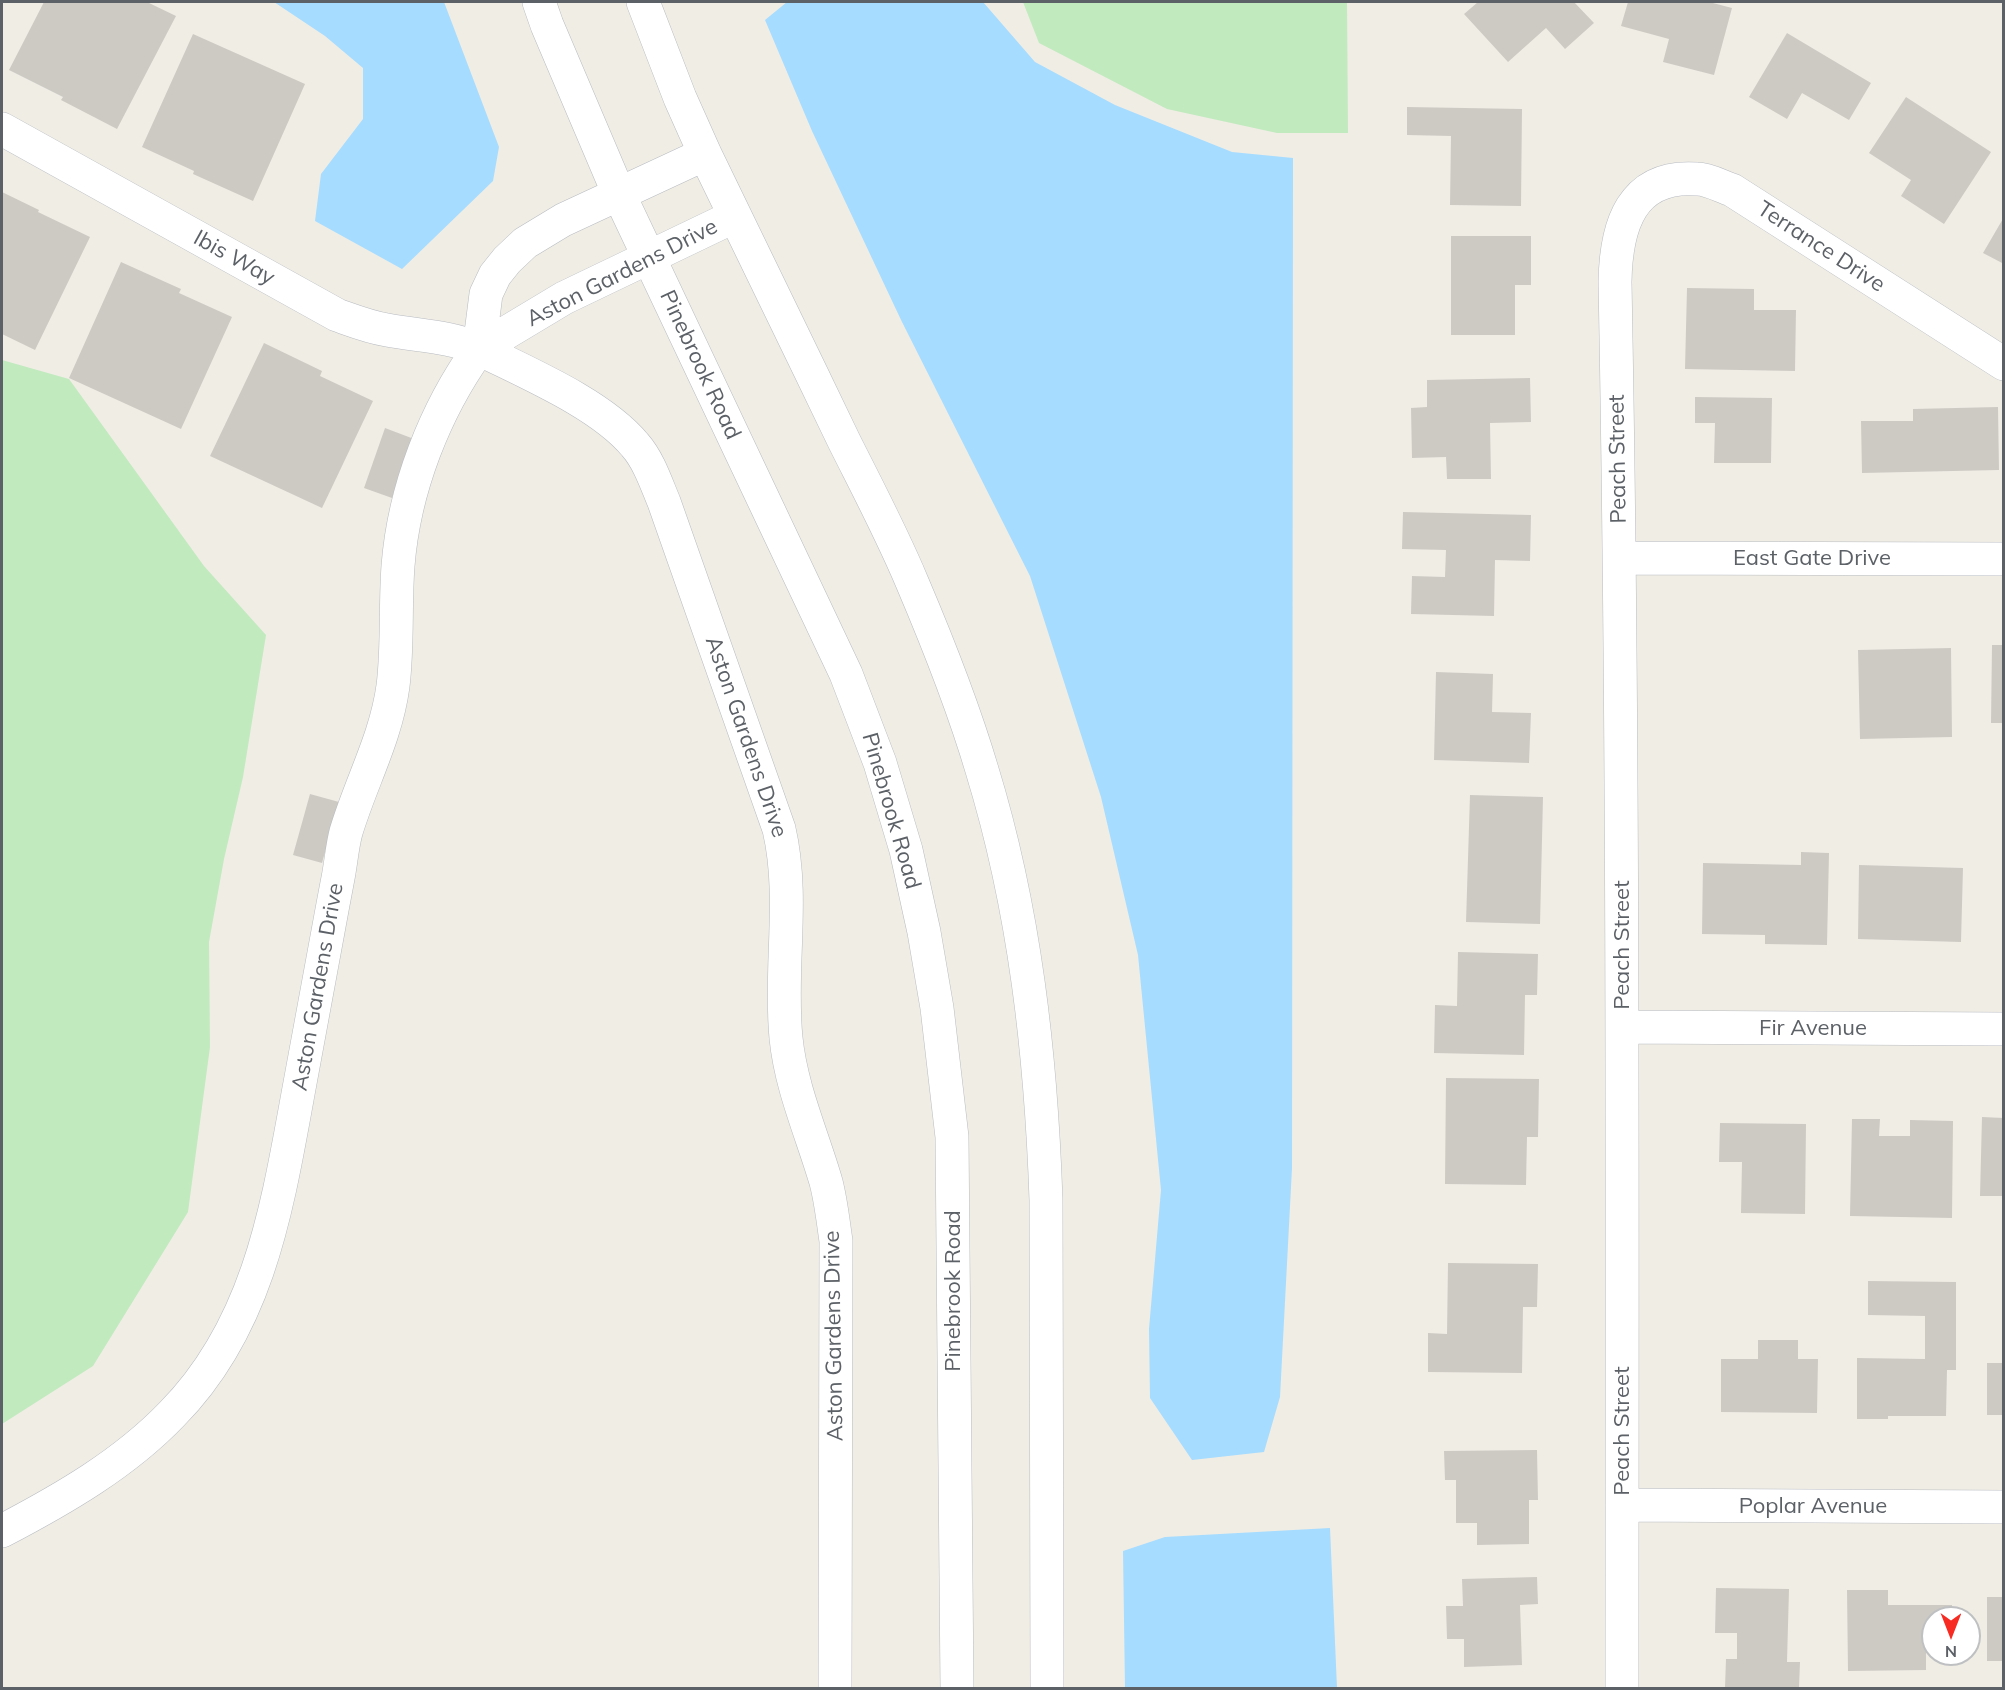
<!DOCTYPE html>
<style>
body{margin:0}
#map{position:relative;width:2005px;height:1690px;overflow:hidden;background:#f0ede5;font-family:Mulish,sans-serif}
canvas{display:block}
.frame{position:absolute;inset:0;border:3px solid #5c6167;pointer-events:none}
.north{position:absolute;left:1921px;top:1606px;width:60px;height:60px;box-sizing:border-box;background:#fff;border:2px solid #bec0c2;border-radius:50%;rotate:180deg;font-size:16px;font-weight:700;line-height:24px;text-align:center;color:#5c6167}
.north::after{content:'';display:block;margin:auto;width:21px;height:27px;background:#f82b23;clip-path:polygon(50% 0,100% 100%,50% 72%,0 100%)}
</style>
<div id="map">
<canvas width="2005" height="1690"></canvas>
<div class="frame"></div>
<div class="north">N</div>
</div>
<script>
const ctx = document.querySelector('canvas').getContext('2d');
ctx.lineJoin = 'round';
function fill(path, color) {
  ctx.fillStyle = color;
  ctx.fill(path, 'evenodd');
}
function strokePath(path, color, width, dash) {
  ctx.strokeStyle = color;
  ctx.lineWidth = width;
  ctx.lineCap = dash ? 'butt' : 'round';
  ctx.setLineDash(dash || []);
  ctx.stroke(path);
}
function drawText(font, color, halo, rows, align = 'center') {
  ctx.font = font + ' Mulish,sans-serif';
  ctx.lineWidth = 6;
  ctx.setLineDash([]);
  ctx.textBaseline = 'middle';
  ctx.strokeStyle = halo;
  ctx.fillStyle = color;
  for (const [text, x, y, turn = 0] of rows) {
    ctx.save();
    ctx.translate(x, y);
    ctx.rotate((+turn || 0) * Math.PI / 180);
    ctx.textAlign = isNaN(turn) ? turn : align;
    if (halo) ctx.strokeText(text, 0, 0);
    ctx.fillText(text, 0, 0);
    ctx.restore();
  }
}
fill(new Path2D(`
 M1023,2H1347L1348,133H1277L1167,109L1039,43Z
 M2,360L69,379L204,566L266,635L243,777L224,859L209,942L210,1047L188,1212L93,1366L2,1424Z`), '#c1eabf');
fill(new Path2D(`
 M274,2H444L499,147L493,181L402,269L315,221L321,174L363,119V68L325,36Z
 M787,2H983L1035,62L1115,105L1232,152L1293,158L1292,1168L1280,1397L1264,1452L1192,1460L1150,1398L1149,1329L1161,1190L1138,955L1101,797L1030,576L902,322L812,131L765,20Z
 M1330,1528L1337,1688H1125L1123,1551L1165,1537Z`), '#a6dcff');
fill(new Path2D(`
 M44,2H147L176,16L117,129L61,100L63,97L9,70Z
 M1478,2H1574L1594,23L1565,49L1546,28L1508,62L1464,14Z
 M1628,2H1709L1732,8L1714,75L1663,62L1669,39L1621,26Z
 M1787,33L1871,83L1849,120L1802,93L1787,119L1749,97Z
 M193,34L305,84L253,201L193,174L194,171L142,147Z
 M1906,97L1991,152L1944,224L1901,196L1911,180L1869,153Z
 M1407,107L1522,109L1521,206L1450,205L1451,136L1407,135Z
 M2,192L39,210L38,212L90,237L35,350L2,334Z
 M2004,217V264L1983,253Z
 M1451,236H1531V285H1515V335H1451Z
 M121,262L181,289L179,293L232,317L181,429L69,378Z
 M1687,288L1754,289V310H1796L1795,371L1685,369Z
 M264,343L322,371L320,376L373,401L322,508L210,456Z
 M1530,378L1531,422L1490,423L1491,479H1447L1446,457L1412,458L1411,408L1427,407V380Z
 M1695,397L1772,398L1771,463H1714L1715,423H1695Z
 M1998,407L1999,470L1862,473L1861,421H1913V409Z
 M385,428L414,439L392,498L364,488Z
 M1403,512L1531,515L1530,561L1495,560L1494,616L1411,614L1412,576L1445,577L1446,550L1402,549Z
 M1992,645H2004V723H1991Z
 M1951,648L1952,737L1860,739L1858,650Z
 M1436,672L1493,674L1492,712L1531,713L1529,763L1434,760Z
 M310,794L339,802L322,863L293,855Z
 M1470,795L1543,797L1540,924L1466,922Z
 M1801,852L1829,853L1827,945L1765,944V935L1702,934L1703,863L1801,865Z
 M1859,865L1963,868L1961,942L1858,939Z
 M1458,952L1538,954L1537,995H1525L1524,1055L1434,1053L1435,1005L1457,1006Z
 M1446,1078L1539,1079L1538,1137H1527L1526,1185L1445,1184Z
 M1982,1117L2004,1118V1196H1980Z
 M1852,1119H1880L1879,1136H1910V1120L1953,1121L1952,1218L1850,1216Z
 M1720,1123L1806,1124L1805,1214L1741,1213L1742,1162H1719Z
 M1448,1263L1538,1264L1537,1307H1523L1522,1373L1428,1372V1333L1447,1334Z
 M1868,1281L1956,1282V1370H1947L1946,1416H1888V1419H1857V1358L1925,1359V1316L1868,1315Z
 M1758,1340H1798V1359H1818L1817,1413L1721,1412V1359H1758Z
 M1987,1363H2004V1415H1987Z
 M1537,1450L1538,1500H1529V1544L1477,1545V1523H1456V1480H1445L1444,1451Z
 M1537,1577L1538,1604L1520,1605L1522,1665L1464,1667V1639H1447L1446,1606H1463L1462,1579Z
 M1716,1588L1789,1589L1787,1662H1800L1799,1688H1725L1726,1659H1737V1633H1715Z
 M1847,1590H1888V1605H1952V1618H1933V1652H1926V1670L1848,1671Z
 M1987,1597H2004V1661H1987Z`), '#cdcac4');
const minor = new Path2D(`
 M539,2L547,25L618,192L846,674L880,763L906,850L924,932L937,1008L952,1137L957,1688
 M643,2L680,98L705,154C751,249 798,345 844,441C867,487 892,534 912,582C938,643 963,706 982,770C1025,910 1041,1055 1046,1200L1047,1688
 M2,129L337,315C354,321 369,327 387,330C419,336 449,336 479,349
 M479,349L486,294L495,275L507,260L525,243L563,220L705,154
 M479,349L564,298L735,216
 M1620,558L2004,559
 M1623,1027L2004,1029
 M1622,1505L2004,1507
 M2,1531C63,1499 124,1464 172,1414C261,1324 278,1202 300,1083C313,1014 325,946 338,878C341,863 342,847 346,832C361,782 386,738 393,686C398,646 395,606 398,566C404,489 435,410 479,349C527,373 601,404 635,445C649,461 656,483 664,502L779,829C795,898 779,968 786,1038C791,1088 812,1134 826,1182C831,1201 833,1221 836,1241L835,1688
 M1622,1688C1622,1220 1624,751 1615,282C1616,226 1631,174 1697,179C1709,179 1722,187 1732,190L2004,364`);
strokePath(minor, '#b7bbc0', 34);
strokePath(minor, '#fff', 33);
drawText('22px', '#5c6167', '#fff', [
 ["Terrance Drive",1821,247,33],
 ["Ibis Way",234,258,29],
 ["Aston Gardens Drive",622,273,-27],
 ["Pinebrook Road",700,365,65],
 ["Peach Street",1618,459,-91],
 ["East Gate Drive",1812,558],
 ["Aston Gardens Drive",746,737,71],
 ["Pinebrook Road",891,811,74],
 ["Peach Street",1622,945,-90],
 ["Aston Gardens Drive",318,987,-80],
 ["Fir Avenue",1813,1028],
 ["Pinebrook Road",953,1291,-90],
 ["Aston Gardens Drive",834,1336,-91],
 ["Peach Street",1622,1431,-90],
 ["Poplar Avenue",1813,1506]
]);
</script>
